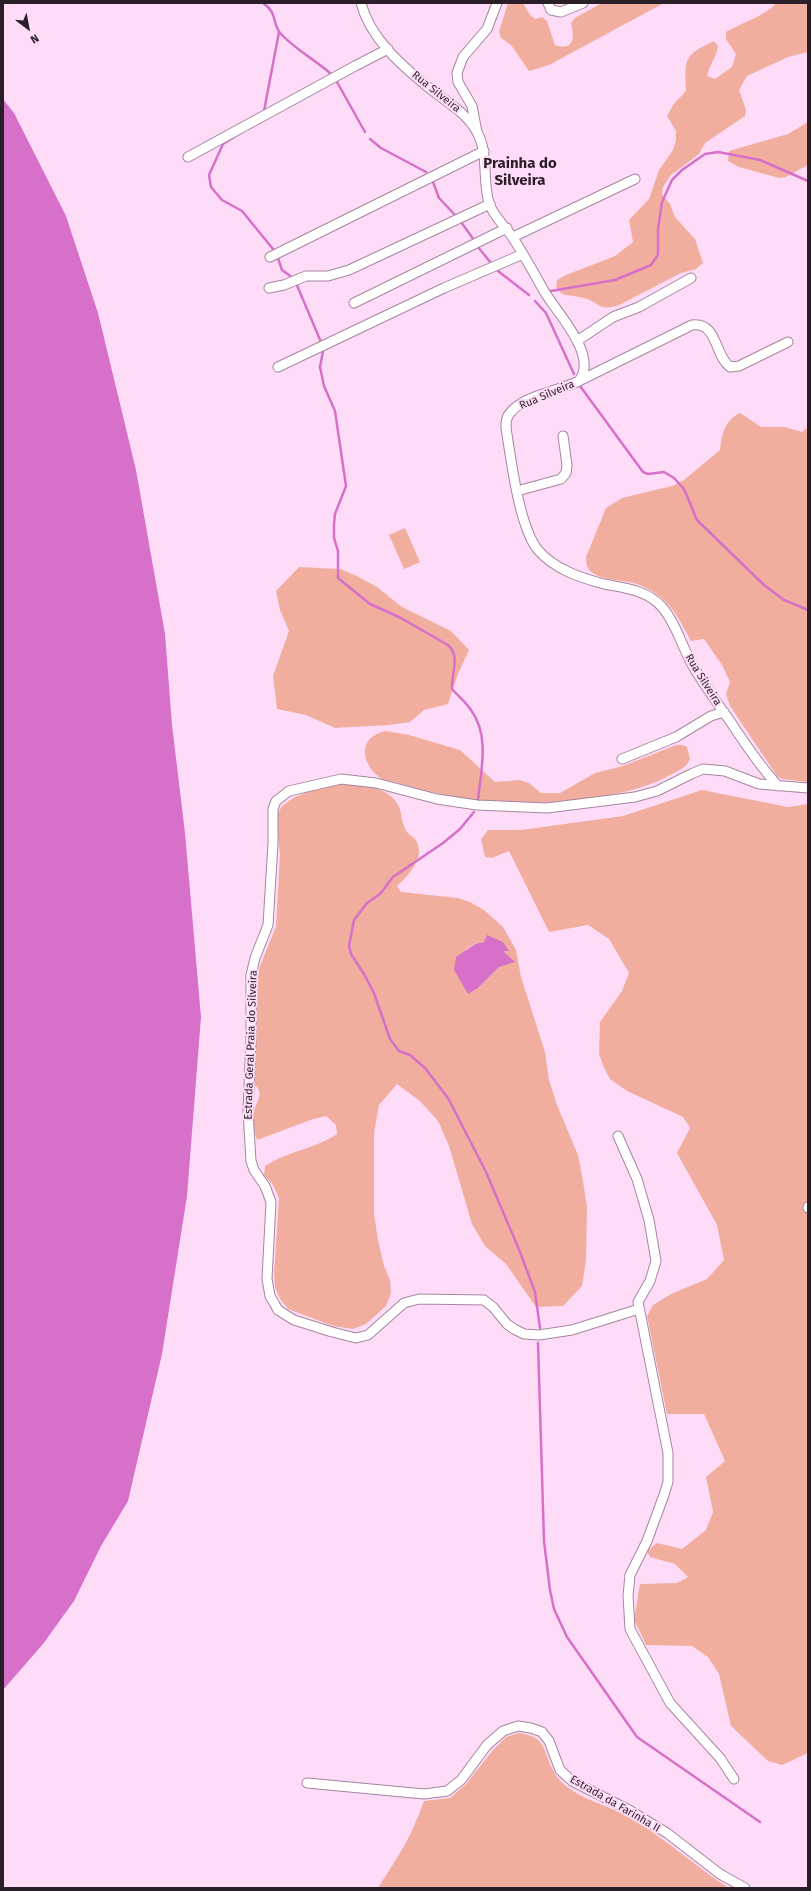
<!DOCTYPE html>
<style>
body{margin:0}
#map{position:relative;width:811px;height:1891px;overflow:hidden;background:#fedcf8;font-family:"Fira Sans",sans-serif}
canvas{display:block}
.frame{position:absolute;inset:0;border:4px solid #2a1e28;pointer-events:none}
.north{position:absolute;left:8px;top:8px;width:40px;height:40px;-webkit-text-stroke:3px #fedcf8;paint-order:stroke;rotate:148deg;font-size:11px;font-weight:700;line-height:16px;text-align:center;color:#2a1e28}
.north::after{content:'';display:block;margin:auto;width:14px;height:18px;background:#2a1e28;clip-path:polygon(50% 0,100% 100%,50% 72%,0 100%)}
</style>
<div id="map">
<canvas width="811" height="1891"></canvas>
<div class="frame"></div>
<div class="north">N</div>
</div>
<script>
const ctx = document.querySelector('canvas').getContext('2d');
ctx.lineJoin = 'round';
function fill(path, color) {
  ctx.fillStyle = color;
  ctx.fill(path, 'evenodd');
}
function strokePath(path, color, width, dash) {
  ctx.strokeStyle = color;
  ctx.lineWidth = width;
  ctx.lineCap = dash ? 'butt' : 'round';
  ctx.setLineDash(dash || []);
  ctx.stroke(path);
}
function drawText(font, color, halo, rows, align = 'center') {
  ctx.font = font + ' "Fira Sans",sans-serif';
  ctx.lineWidth = 4;
  ctx.setLineDash([]);
  ctx.textBaseline = 'middle';
  ctx.strokeStyle = halo;
  ctx.fillStyle = color;
  for (const [text, x, y, turn = 0] of rows) {
    ctx.save();
    ctx.translate(x, y);
    ctx.rotate((+turn || 0) * Math.PI / 180);
    ctx.textAlign = isNaN(turn) ? turn : align;
    if (halo) ctx.strokeText(text, 0, 0);
    ctx.fillText(text, 0, 0);
    ctx.restore();
  }
}
fill(new Path2D(`
 M508,3H523L530,15L535,19L542,17L547,21L555,45C574,51 575,38 571,23L575,18L602,3H664L549,65L529,71L511,45L501,38L499,32Z
 M777,3H808V52L788,57L747,76L739,90L746,110L745,116L705,143L699,154L671,175L663,187L662,194L670,204L675,217L695,239L703,263L696,269L681,273L619,305C599,311 602,305 587,299C579,296 570,296 562,294L556,287L557,280L566,275L615,256L633,242L629,220L649,199L659,170L673,150L676,140V131L667,116L673,105L686,91C685,58 683,56 714,41L718,46C717,57 709,65 707,76L715,79L732,67L736,54L726,39V32C743,22 763,17 777,3Z
 M808,122V165L786,177L779,178L739,167L728,161L729,151L788,134Z
 M740,413L761,427H785L802,432L808,427V782L782,779L777,776L730,706L726,694L730,682L722,665L704,639L691,641C682,625 675,608 659,596C653,591 642,585 634,583C618,579 583,581 586,557L606,508L622,498L672,486L684,480L720,450C722,434 724,421 740,413Z
 M405,528L420,562L404,569L389,535Z
 M299,567L340,569L357,576L377,587L402,607L451,631L469,650L458,674L448,704L424,710L410,722L389,725L351,727L335,728L306,715L277,709L273,676L289,631L280,610L276,591Z
 M386,731L409,735L460,750L495,782L520,780L529,783L541,793H560L595,773L623,766L676,745H682L687,747L690,759C687,767 680,770 672,774C625,802 528,807 474,800C445,797 411,786 382,779C361,765 356,737 386,731Z
 M346,783C363,786 389,787 398,805C402,812 401,821 405,828C406,833 412,836 415,839C427,856 409,875 397,886L401,892L458,898L470,902L484,910L503,927L516,950L521,977L545,1052L549,1080L557,1105L578,1155L583,1181L587,1207L586,1260L582,1286L563,1306L536,1307L506,1264L485,1246L472,1224L449,1146L438,1121L420,1101L397,1084L379,1105L374,1133V1214L378,1240L384,1266L390,1280L391,1293L386,1306L366,1324L353,1329L333,1326L288,1309L280,1299L275,1287L274,1274L279,1198L273,1185L264,1175L265,1166C288,1151 315,1149 337,1134L336,1125L326,1116L313,1119L257,1140C254,1131 252,1122 254,1112C256,1101 266,1093 253,1084L257,974L276,926L280,855L276,817L282,806L295,797L316,789ZM484,942L508,951L502,950L499,967L478,988L465,950L474,944Z
 M702,790L788,807L808,804V1751L806,1754L782,1765L768,1761L731,1726L719,1674L708,1657L692,1646L646,1645L634,1619L640,1584L677,1583L688,1577L675,1564L650,1557L647,1551L657,1543L682,1549L706,1530L713,1512L706,1477L725,1461L704,1414H667L647,1316L653,1305L671,1294L707,1279L724,1260L717,1225L677,1153L690,1128L683,1117L627,1091L610,1079L604,1068L599,1054L600,1022L622,991L629,973L609,939L588,925L549,932L509,851L492,858L485,857L481,839L488,830H521L623,816Z
 M519,1733C548,1737 542,1751 554,1772C556,1777 562,1782 566,1786C583,1800 607,1805 627,1816C663,1836 694,1866 729,1888H378C385,1876 393,1865 400,1853C410,1837 417,1820 424,1801L450,1798L466,1784L493,1750L506,1737Z`), '#f1ae9f');
fill(new Path2D(`
 M3,99L14,113L66,216L98,313L136,470L165,634L172,725L185,833L201,1017L187,1196L162,1354L128,1501L101,1546L74,1601L43,1644L3,1690Z
 M487,935L503,942L509,951H503L515,962L499,967L478,988L468,994L454,970L456,957L475,944L484,942Z`), '#d670c9');
strokePath(new Path2D(`
 M263,3C279,14 271,23 281,34C296,50 314,59 330,73
 M337,82L365,132
 M264,111L279,32
 M242,132L223,144L209,175L211,187L222,200L242,211L273,249
 M370,139L381,148L426,172
 M433,182L439,198L456,216
 M461,222L474,240
 M478,247L491,263
 M278,258L282,270L293,278
 M498,271L529,295
 M296,283L321,342
 M551,291L615,280L651,265L658,255V229L662,202L672,180L682,170L705,154L718,152L760,160L808,181
 M535,301L546,313L574,374
 M323,351L320,367L324,386L335,411L346,486L335,514L334,524V538L338,551V578L370,604L399,617L448,645C461,657 451,673 452,689C458,696 466,702 471,710C490,736 481,770 478,800
 M580,386L643,472L648,474L664,472L674,478L684,489L697,520L764,585L784,600L808,610
 M474,812L460,829L443,843L393,877L380,894L367,903L354,920L349,946L351,954L364,974L374,993L390,1039L399,1051L410,1055L425,1068L448,1098L486,1172L520,1252L535,1292L540,1328
 M538,1343L544,1541L550,1590L554,1609L567,1637L637,1737L760,1822`), '#d670c9', 2.5);
const minor = new Path2D(`
 M361,3C370,38 401,65 428,87C445,101 466,112 477,132C489,154 482,179 489,203C493,216 506,227 513,238C524,255 534,273 544,291C556,312 599,355 579,381C559,391 524,395 510,413C506,417 506,423 506,428C511,459 519,527 538,550C554,569 581,578 604,584C625,588 647,590 662,607C676,623 682,647 693,666C704,685 717,703 730,721C745,744 760,766 778,786
 M548,3L551,10L561,12L583,3
 M477,132L472,106L458,82L457,73L463,57L487,29L497,3
 M188,157L355,66L388,49
 M513,237L635,179
 M270,257L484,151
 M269,288L284,285L306,276H328L349,270L490,204
 M354,303L507,228
 M577,341L613,317L639,307L691,278
 M278,367L444,288L523,254
 M579,381L692,325C718,322 714,355 730,367L739,366L788,342
 M517,491L561,479L566,473L567,465L563,436
 M622,759L676,737L711,716L724,712
 M618,1136L637,1179L649,1220L656,1261L650,1281L638,1302L668,1453V1482L664,1495L647,1541L630,1575L628,1596L630,1629L670,1703L720,1758L734,1779
 M808,1208V1207
 M639,1309L572,1330L539,1335L524,1334L514,1329L507,1324L493,1307L484,1300L419,1299L404,1303L368,1335L356,1338L332,1332L294,1320L278,1310L270,1296L267,1279L271,1202L265,1186L254,1170L251,1161L248,1111L251,1039V975L255,958L268,925L273,843V809L276,801L289,791L341,779L376,783L437,799L477,805L547,808L635,797L657,791L691,774L703,769L725,771L759,784L808,788
 M307,1783L424,1794L447,1791L461,1780L487,1745L503,1731L518,1726L531,1728L542,1732L549,1741L560,1770L572,1781L629,1810L667,1833L720,1874L745,1888`);
strokePath(minor, '#a5869f', 11);
strokePath(minor, '#fff', 9);
drawText('11px', '#2a1e28', '#fedcf8', [
 ["Rua Silveira",436,92,39],
 ["Rua Silveira",547,395,-23],
 ["Rua Silveira",703,680,58],
 ["Estrada Geral Praia do Silveira",251,1045,-88],
 ["Estrada da Farinha II",615,1804,30]
]);
drawText('bold 15px', '#2a1e28', '#fedcf8', [
 ["Prainha do",520,164],
 ["Silveira",520,181]
]);
</script>
